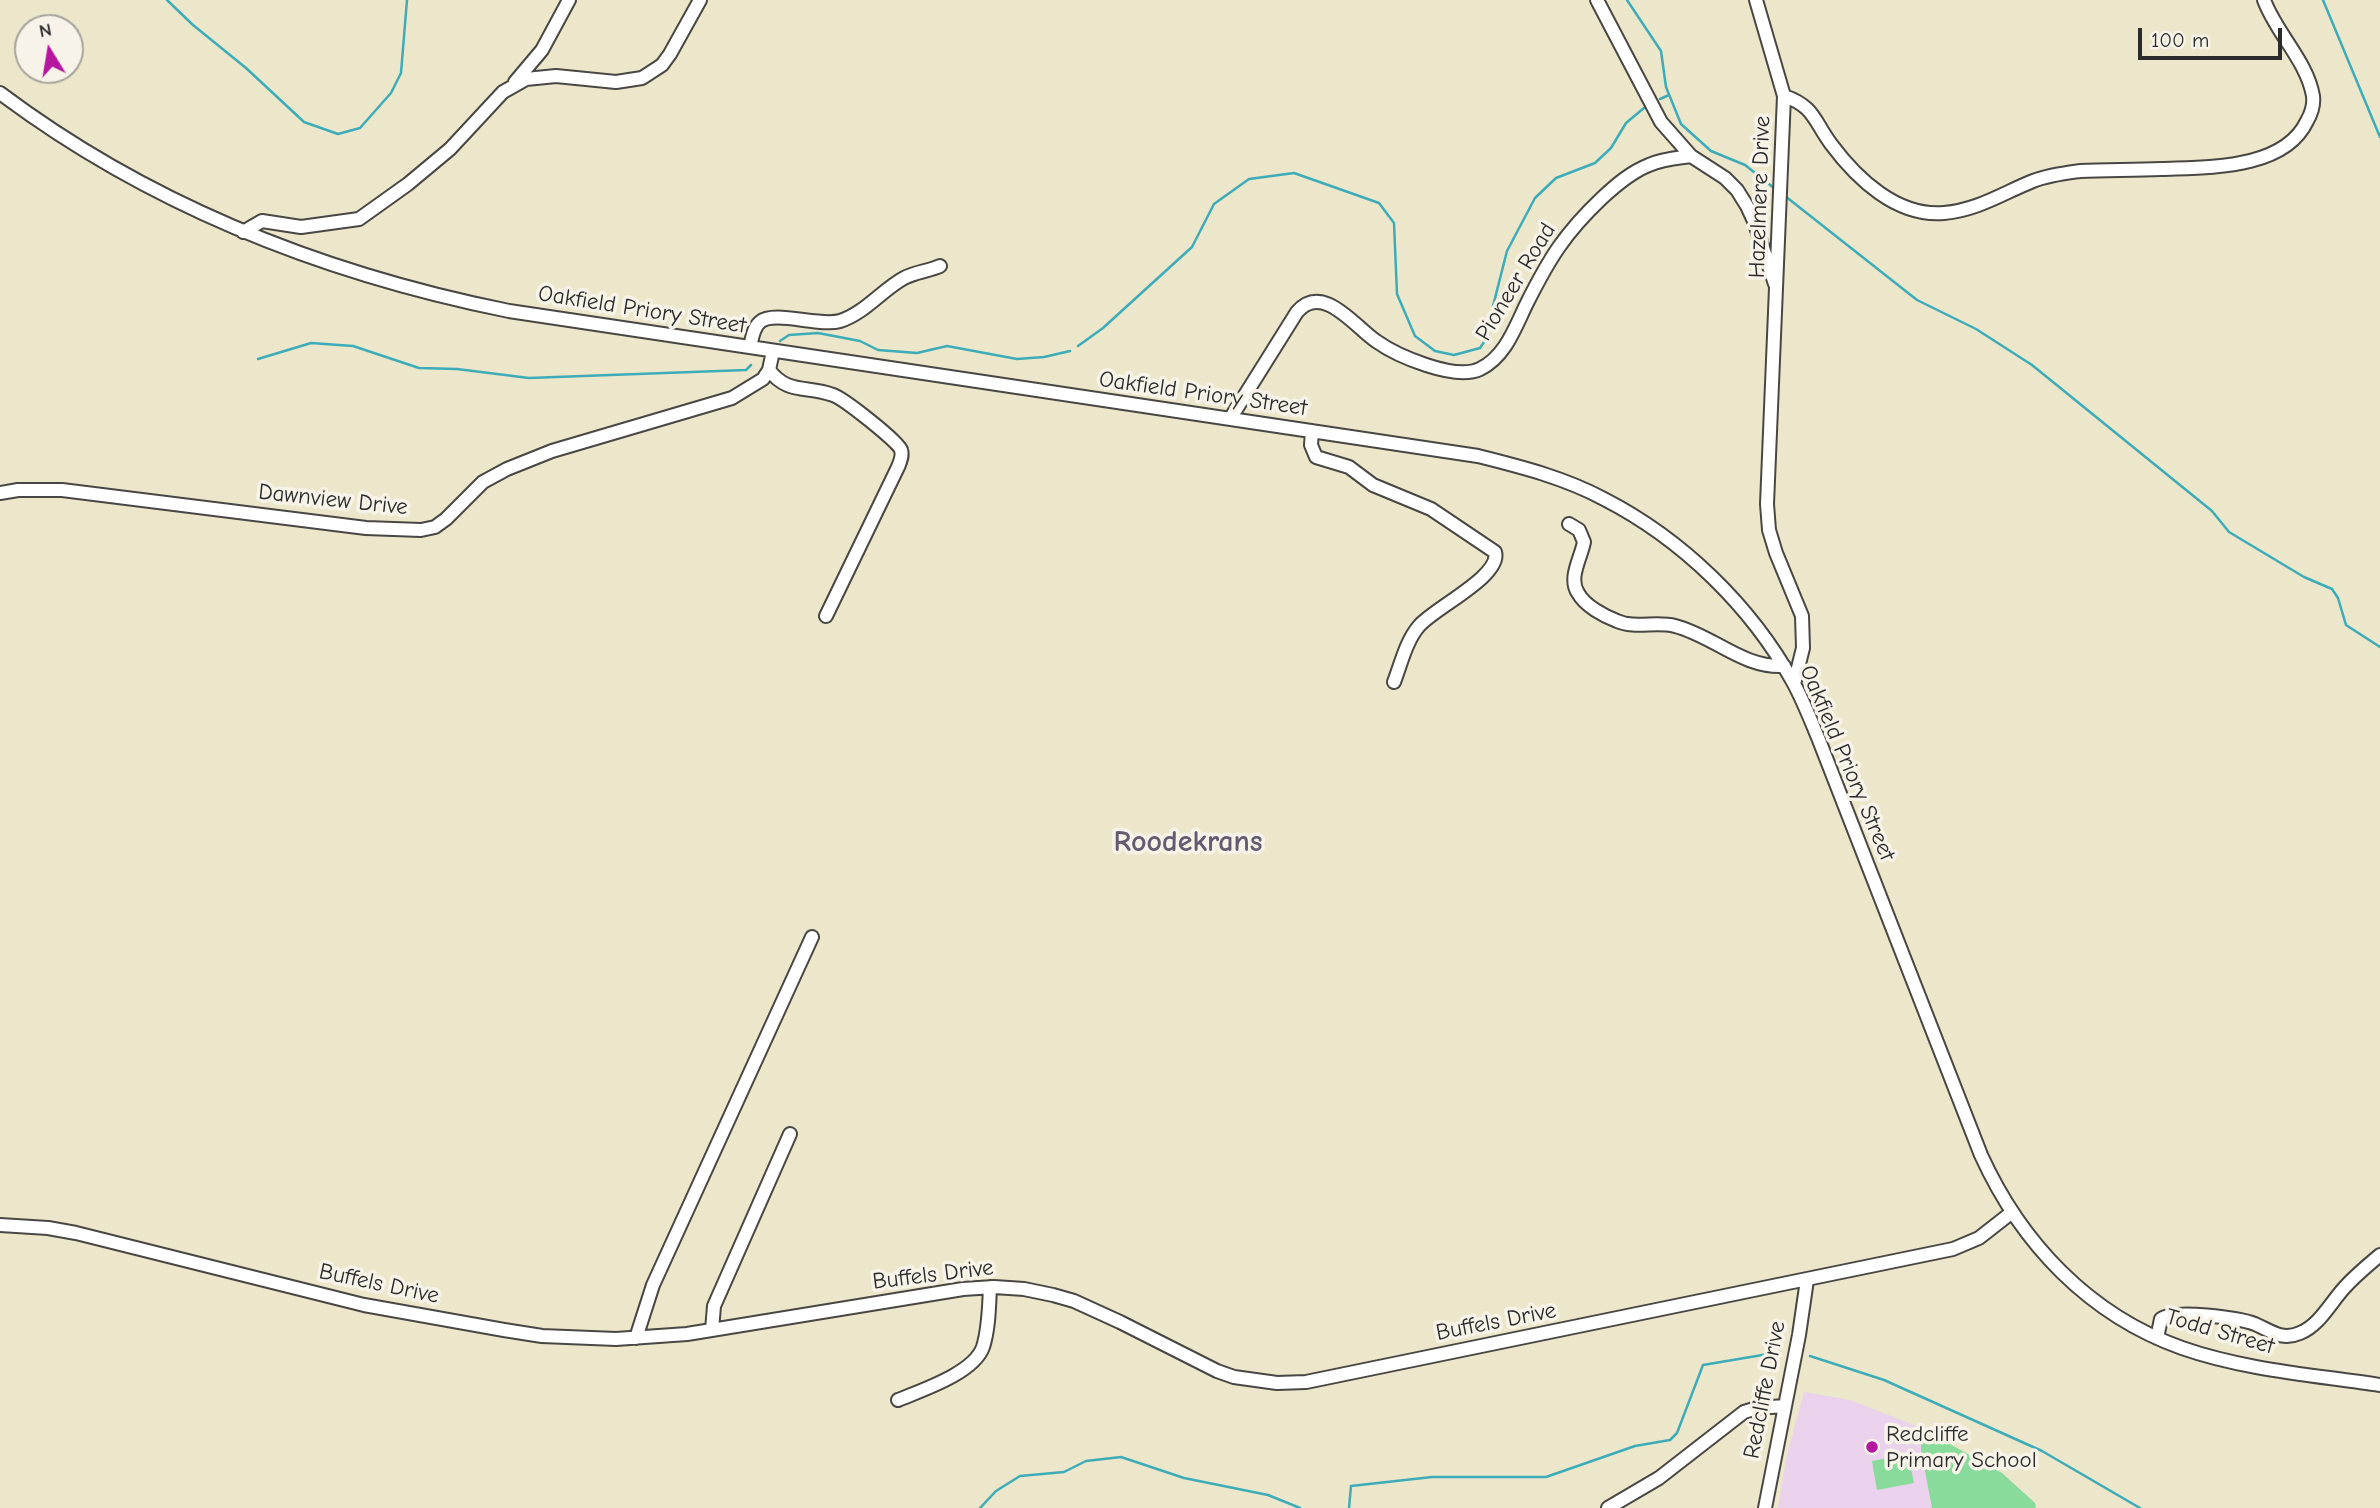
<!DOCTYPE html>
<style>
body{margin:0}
#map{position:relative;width:2380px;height:1508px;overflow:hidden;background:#ece6ca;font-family:"Comic Neue",sans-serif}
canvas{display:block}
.north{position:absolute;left:14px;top:14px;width:70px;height:70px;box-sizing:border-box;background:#f7f3e8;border:2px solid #a5a39c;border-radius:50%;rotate:349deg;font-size:19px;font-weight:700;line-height:28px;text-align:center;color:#2b2b2b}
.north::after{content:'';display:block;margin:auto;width:24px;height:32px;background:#b5179e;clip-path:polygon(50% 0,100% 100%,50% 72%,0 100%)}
.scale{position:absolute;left:2138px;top:28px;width:144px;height:32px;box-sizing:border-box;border:4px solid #2b2b2b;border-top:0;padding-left:9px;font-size:21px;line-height:24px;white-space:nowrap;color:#2b2b2b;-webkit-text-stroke:5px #f7f3e8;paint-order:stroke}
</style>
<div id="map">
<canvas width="2380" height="1508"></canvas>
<div class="north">N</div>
<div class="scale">100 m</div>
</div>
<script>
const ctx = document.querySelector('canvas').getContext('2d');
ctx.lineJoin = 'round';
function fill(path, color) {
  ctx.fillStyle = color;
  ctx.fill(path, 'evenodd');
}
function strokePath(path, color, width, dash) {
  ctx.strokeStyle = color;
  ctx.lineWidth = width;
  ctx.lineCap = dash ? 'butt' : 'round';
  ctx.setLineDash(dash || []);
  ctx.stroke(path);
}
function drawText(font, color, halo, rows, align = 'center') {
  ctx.font = font + ' "Comic Neue",sans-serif';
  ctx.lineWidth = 7;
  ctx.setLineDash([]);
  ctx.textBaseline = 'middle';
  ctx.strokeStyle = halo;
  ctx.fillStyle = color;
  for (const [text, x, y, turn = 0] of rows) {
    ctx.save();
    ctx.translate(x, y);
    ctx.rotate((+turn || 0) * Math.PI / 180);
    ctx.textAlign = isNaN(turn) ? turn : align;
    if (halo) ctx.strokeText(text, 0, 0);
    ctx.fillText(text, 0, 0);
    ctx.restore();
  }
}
fill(new Path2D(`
 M1804,1392L1850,1400L1921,1428L2002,1473L2035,1503L2036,1508H1778L1787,1455Z`), '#ead1ec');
fill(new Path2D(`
 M1921,1428L2002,1473L2035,1503L2036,1508H1932L1921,1450Z
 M1908,1454L1914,1483L1877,1490L1872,1461Z`), '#89db9b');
strokePath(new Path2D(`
 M167,0L193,25L246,68L304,122L338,134L360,128L391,93L401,73L407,0
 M1627,0L1661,51L1666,87L1681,124L1711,151L1745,165L1774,188
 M2323,0L2380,137
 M1660,99L1669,95
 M1785,196L1917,300L1976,329L2032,365L2212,511L2229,532L2304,577L2332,589L2338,598L2346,625L2380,647
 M780,341L789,335L818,333L860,341L878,350L917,353L947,346L1017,359L1044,357L1070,351
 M1078,346L1103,328L1192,247L1214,204L1249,179L1294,173L1379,203L1394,223L1397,294L1415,336L1435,351L1454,355L1480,348L1488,336L1493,306L1507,251L1535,198L1556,178L1595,163L1611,148L1626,123L1644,108
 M258,359L311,343L353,346L419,368L457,369L529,378L746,370L751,365
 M1810,1356L1884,1380L2042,1451L2140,1508
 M980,1508L996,1491L1020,1476L1064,1472L1086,1461L1121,1457L1184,1478L1268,1495L1300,1508
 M1349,1508L1351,1486L1432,1477H1546L1635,1446L1670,1440L1677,1433L1703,1365L1780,1352`), '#3dacb9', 2.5);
const minor = new Path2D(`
 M1597,0L1661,122L1691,156L1725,178L1737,190L1747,206L1754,221L1775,284
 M1756,0L1784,96L1767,504L1769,530L1776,553L1802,616L1803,648L1794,684
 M515,82L542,50L569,0
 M0,93C152,207 325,274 509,311L1478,456C1522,467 1565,478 1604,499C1682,539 1751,606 1793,682C1803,700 1811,721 1819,740L1981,1155C2021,1243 2089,1315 2182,1348C2245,1370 2314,1375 2380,1385
 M1784,96C1814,106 1814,121 1831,144C1857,179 1897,217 1944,213C1978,210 2003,193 2033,181C2048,175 2065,173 2080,171C2107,170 2134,170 2161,169C2207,167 2284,170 2307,121C2311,114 2314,104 2313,96C2307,61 2276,33 2264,0
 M243,232L262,221L301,227L359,219L408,184L450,149L503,92L526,79L556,76L616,82L642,78L662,65L670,54L700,0
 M750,347C752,339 753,328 760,322C774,310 820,327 840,321C865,313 882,290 904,278C915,272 929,271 940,266
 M769,370C788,395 807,385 833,395C843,398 899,442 901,450C903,456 900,462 898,467L826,616
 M1230,419L1297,312C1323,282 1355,327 1376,341C1397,356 1455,381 1480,369C1505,357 1515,328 1526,305C1549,259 1564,234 1602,198C1616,185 1631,172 1649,165C1662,159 1677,158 1691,156
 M1312,431L1311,445L1316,457L1349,467L1373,485L1431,509L1495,552C1502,576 1434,608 1419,626C1406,641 1401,664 1394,682
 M0,493L18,490H62L366,528L421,530L435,527L446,519L483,482L507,469L552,451L732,398L763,379L769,370L773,351
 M1569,524L1579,530L1584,542C1581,558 1568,578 1578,593C1585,606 1604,616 1617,621C1635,629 1656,621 1675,626C1714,636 1742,668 1784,666
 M0,1225L48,1228L76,1233L364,1305L504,1330L542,1336L616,1339L687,1334L963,1289L994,1287L1024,1289L1053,1295L1074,1301L1120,1322L1217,1371L1234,1377L1277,1383L1306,1382L1953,1249L1979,1238L2011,1213
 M712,1330L714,1306L790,1134
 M636,1338L653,1285L812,937
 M2157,1338L2161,1319C2174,1309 2239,1318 2255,1324C2271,1331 2282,1341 2300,1333C2319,1326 2331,1302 2345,1287C2355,1276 2368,1265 2380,1255
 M898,1400C922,1390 974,1373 983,1347C989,1328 989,1306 990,1287
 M1608,1508L1659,1478L1744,1412L1757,1408L1785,1406
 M1765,1508L1799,1335L1807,1280`);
strokePath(minor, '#484743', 16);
strokePath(minor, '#fff', 12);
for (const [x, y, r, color] of [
 [1872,1447,7,"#b5179e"]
]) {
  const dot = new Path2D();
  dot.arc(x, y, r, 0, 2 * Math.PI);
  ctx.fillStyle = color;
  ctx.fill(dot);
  strokePath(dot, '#f7f3e8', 2.5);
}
drawText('23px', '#2b2b2b', '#f7f3e8', [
 ["Hazelmere Drive",1760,197,-88],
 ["Pioneer Road",1516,282,-59],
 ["Oakfield Priory Street",642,310,9],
 ["Oakfield Priory Street",1203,394,8],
 ["Dawnview Drive",333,500,6],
 ["Oakfield Priory Street",1847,763,67],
 ["Buffels Drive",933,1275,-7],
 ["Buffels Drive",379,1284,12],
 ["Buffels Drive",1496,1322,-11],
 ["Todd Street",2220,1332,16],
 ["Redcliffe Drive",1765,1390,-79]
]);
drawText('23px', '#2b2b2b', '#f7f3e8', [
 ["Redcliffe",1886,1434],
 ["Primary School",1886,1460]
], 'left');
drawText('bold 30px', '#645a72', '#f7f3e8', [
 ["Roodekrans",1188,843]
]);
</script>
